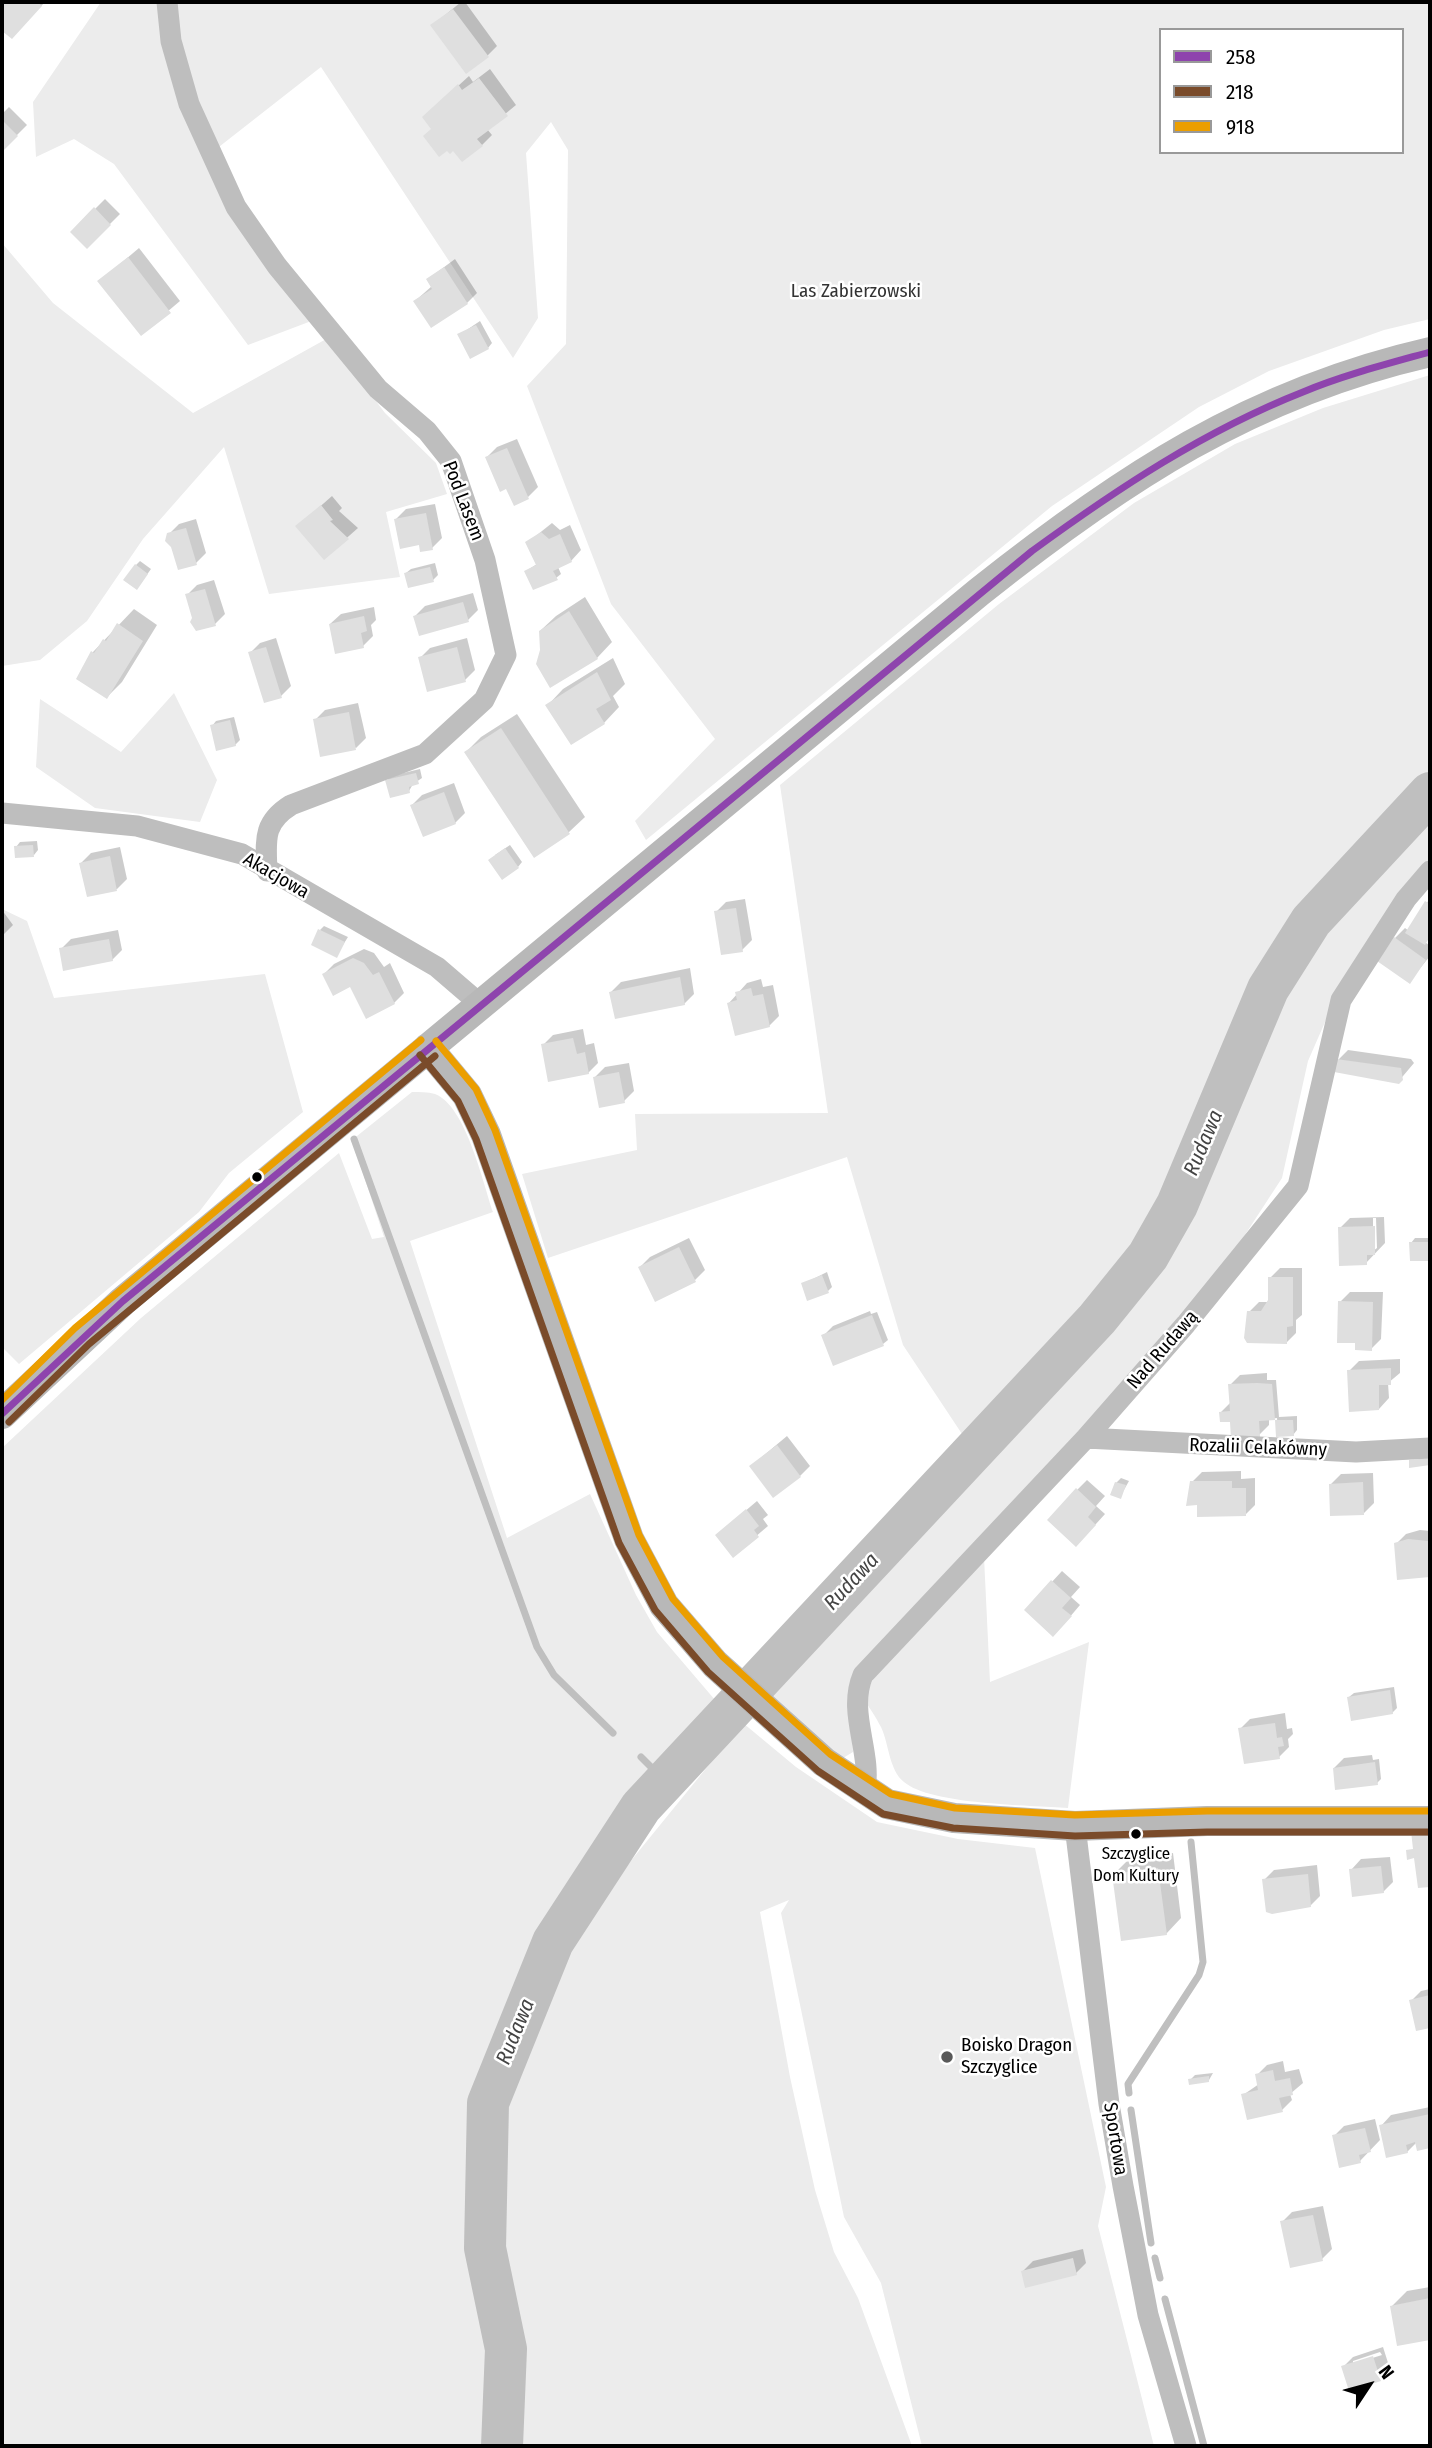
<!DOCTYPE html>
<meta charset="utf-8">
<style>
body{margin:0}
#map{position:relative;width:1432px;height:2448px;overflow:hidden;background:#fff;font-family:"Fira Sans Condensed",sans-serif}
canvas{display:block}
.frame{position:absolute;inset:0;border:4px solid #000;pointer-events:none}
.legend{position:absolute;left:1159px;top:28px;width:245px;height:126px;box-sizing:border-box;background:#fff;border:2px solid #999;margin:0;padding:9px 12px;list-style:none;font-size:21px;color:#000}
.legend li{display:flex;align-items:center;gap:14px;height:35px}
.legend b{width:35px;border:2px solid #999}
.north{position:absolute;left:1334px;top:2350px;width:70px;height:70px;-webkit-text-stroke:5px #fff;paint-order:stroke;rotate:54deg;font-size:19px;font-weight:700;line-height:28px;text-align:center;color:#000}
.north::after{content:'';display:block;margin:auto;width:24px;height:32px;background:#000;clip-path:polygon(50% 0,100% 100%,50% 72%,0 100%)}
</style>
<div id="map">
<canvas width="1432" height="2448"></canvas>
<div class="frame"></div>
<ul class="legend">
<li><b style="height:9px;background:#8e44ad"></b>258</li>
<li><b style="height:9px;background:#7a4b2a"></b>218</li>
<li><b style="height:9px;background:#eb9e00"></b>918</li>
</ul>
<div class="north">N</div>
</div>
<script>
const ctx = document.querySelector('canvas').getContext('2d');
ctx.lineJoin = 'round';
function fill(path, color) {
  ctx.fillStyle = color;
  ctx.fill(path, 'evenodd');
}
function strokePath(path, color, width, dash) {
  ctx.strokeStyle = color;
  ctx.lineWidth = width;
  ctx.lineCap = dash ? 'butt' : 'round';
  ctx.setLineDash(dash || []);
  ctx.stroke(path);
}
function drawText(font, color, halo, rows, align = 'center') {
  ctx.font = font + ' "Fira Sans Condensed",sans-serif';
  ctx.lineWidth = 5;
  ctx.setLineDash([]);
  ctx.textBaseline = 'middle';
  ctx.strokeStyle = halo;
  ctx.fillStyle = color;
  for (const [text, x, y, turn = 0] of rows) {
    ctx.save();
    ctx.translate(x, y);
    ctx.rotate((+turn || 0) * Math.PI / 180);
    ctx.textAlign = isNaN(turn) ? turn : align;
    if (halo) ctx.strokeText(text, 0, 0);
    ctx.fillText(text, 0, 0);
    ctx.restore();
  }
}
fill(new Path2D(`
 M101,2H158L182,104L314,320L248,345L114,164L74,139L36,157L33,102Z
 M177,2H1430V319L1384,330L1269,371L1199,407L1052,506L646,840L635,821L715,739L611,604L527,386L566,344L568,150L551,122L526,153L538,318L513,358L321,67L215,150C197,103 174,53 177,2ZM1161,30H1402V152H1161Z
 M2,243L53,303L193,413L328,338L385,413L436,463L447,494L386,512L400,577L269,594L224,447L143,539L87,621L40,660L2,666Z
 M1430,375V861L1339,990L1308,1061L1282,1178L1239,1244L1155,1349L862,1665L851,1709L853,1752L843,1758L829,1754L748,1670L962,1434L903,1345L847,1157L548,1258L522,1174L637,1150L635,1114L828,1113L780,785L999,604L1134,503L1235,444L1323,408Z
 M174,693L217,780L200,822L95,808L36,767L40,699L121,752Z
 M2,909L27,921L54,998L265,974L303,1112L229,1173L199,1212L19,1364L2,1347Z
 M412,1092C419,1092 428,1092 435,1094C466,1106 483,1183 493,1212L410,1241L507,1538L590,1494L636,1595L657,1632L721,1707C675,1762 628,1817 585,1876C572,1894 556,1912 545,1932C503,2008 467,2118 471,2205C475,2286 504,2364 493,2446H2V1448L141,1318L339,1153L372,1239L384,1237L352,1140Z
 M984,1557L990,1682L1089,1642L1068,1808C1030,1805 931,1805 904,1782C889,1770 889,1744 881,1727C866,1696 857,1707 878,1671Z
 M743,1723L796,1767L877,1822L958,1839L1035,1848L1106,2187L1098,2226L1154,2446H922L881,2283L844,2217L781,1913L789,1900L760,1912L790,2077L815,2190L834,2252L858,2298L912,2446H520L523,2416L515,2341L499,2252L497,2199L507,2083L537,2000L573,1932Z`), '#ececec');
fill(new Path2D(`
 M2,2H45L12,37L2,28Z
 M461,2H465L497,46L487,56L433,25Z
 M490,69L516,105L487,129L492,135L482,145L433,129L435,107L469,76L473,82Z
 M9,107L27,125L2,150V114Z
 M105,199L120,214L87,247L72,232Z
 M139,248L180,301L141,334L100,281Z
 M455,259L477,293L467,303L415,301L432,286L428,279Z
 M480,321L492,343L488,348L459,335Z
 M517,439L538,487L528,497L507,487L487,457L497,447Z
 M332,496L342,508L339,511L358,528L324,558L298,526Z
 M435,504L442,538L432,548L421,543L396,519L406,509Z
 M196,519L206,553L196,563L169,534L179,524Z
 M552,523L560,530L570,525L581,550L571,561L558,567L561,574L556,578L526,571L537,564L527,543Z
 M140,561L151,569L141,583L136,565Z
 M435,563L438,575L433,580L406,573L411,569Z
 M214,580L225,614L215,624L194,618L187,595L197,585Z
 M473,593L478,610L468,620L415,616L425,606Z
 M585,597L612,642L597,658L542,650L540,631L556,616Z
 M374,607L376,620L371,625L373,636L363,646L330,624L341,614Z
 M134,609L157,625L122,682L107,697L78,678L93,652Z
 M276,638L291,686L281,696L250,653L260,643Z
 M467,638L475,670L465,680L420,658L430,648Z
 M613,658L625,684L613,696L619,707L604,723L548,705L563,689Z
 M358,703L366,738L356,748L315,720L325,710Z
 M517,714L585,817L569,832L535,855L466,752L481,737Z
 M234,717L240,740L235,745L212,726L216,721Z
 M420,769L422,778L413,784L409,791L387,781L391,776Z
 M454,783L465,813L455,823L412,805L422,795Z
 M37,841L38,850L34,855L16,847L20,842Z
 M510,845L522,862L518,867L495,855Z
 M120,847L127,879L117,889L88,895L81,863L91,853Z
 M1430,898V937L1425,942L1430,946V956L1409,982L1395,938L1405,928L1409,931Z
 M745,899L752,940L742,950L716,912L726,902Z
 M2,910L13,925L2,936Z
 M324,926L348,937L336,956L320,930Z
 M118,930L122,950L112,960L61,949L71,939Z
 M364,949L374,953L384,967L390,963L404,993L394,1003L324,974L334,964Z
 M690,968L694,994L684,1004L611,992L621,982Z
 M761,979L763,987L773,985L779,1016L769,1026L729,1003L747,983Z
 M583,1029L586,1045L594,1043L598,1063L588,1073L543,1045L553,1035Z
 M1348,1050L1411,1059L1414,1063L1398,1082L1338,1060Z
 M629,1063L634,1091L624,1101L595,1077L605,1067Z
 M1384,1217L1385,1243L1366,1263L1340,1228L1350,1218ZM1373,1218H1376L1377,1248L1373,1251Z
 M689,1238L705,1270L695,1280L640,1267L650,1257Z
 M1415,1238H1430L1429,1259L1411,1243Z
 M1280,1268H1302V1315L1296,1320V1333L1286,1343L1249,1312L1259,1302H1270V1278Z
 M827,1272L832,1287L828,1291L803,1284Z
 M1350,1292H1383L1381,1339L1371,1349L1340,1302Z
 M870,1311L871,1314L877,1312L888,1340L883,1344L823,1336L833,1326Z
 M1400,1359V1373L1388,1383L1389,1398L1379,1409L1349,1371L1359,1361Z
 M1267,1373V1380H1276L1279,1417L1297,1416V1430L1293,1435H1278L1277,1418L1269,1419V1425L1259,1435L1221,1412L1231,1402L1230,1385L1240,1375Z
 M787,1436L810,1466L800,1476L751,1466Z
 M1241,1471V1479L1255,1478V1505L1245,1515L1199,1504L1192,1482L1202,1472Z
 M1373,1473L1374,1503L1364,1513L1331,1484L1341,1474Z
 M1121,1478L1129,1481L1120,1497L1116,1483Z
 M1087,1480L1105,1496L1096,1506L1105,1514L1086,1535L1077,1490Z
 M757,1501L768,1515L763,1519L768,1526L734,1555L717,1535Z
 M1420,1530L1430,1531V1575L1399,1578L1396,1544L1406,1534Z
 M1062,1571L1080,1587L1071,1597L1080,1605L1063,1625L1026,1610Z
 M1394,1687L1397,1708L1392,1713L1349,1697L1354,1693Z
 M1285,1713L1287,1729L1292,1728L1293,1734L1288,1739L1289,1747L1279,1757L1240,1729L1250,1719Z
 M1372,1755L1373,1760L1379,1759L1381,1779L1377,1783L1334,1768L1344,1758Z
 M1173,1853L1181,1918L1166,1934L1114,1874L1129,1859Z
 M1390,1857L1393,1882L1383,1892L1351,1870L1361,1859Z
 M1317,1865L1320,1896L1310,1906L1264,1880L1274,1870Z
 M1430,1989V2026L1417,2029L1411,2001L1421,1991Z
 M1283,2061L1285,2072L1299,2069L1303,2083L1290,2094L1292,2100L1282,2110L1243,2095L1259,2084L1257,2075L1267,2065Z
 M1213,2073L1209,2080H1190L1195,2075Z
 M1430,2107V2147L1418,2149L1417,2142L1407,2152L1381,2126L1391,2115Z
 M1375,2119L1380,2140L1360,2161L1334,2136L1344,2126Z
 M1323,2206L1332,2249L1322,2259L1282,2222L1292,2212Z
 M1083,2249L1086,2263L1076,2273L1023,2271L1033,2261Z
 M1430,2287V2339L1399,2344L1392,2306L1407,2291Z
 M1383,2347L1390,2369L1380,2379L1343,2367L1353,2357ZM1380,2352L1382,2355L1353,2364V2361Z`), '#0003');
strokePath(new Path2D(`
 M354,1139L537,1647L554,1675L613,1733
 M641,1757L665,1781
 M1129,2093L1128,2084L1199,1975L1203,1962L1191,1842
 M1131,2110L1151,2243
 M1155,2258L1160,2278
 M1165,2299L1204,2446`), '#bfbfbf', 7);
strokePath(new Path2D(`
 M502,2446L506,2349L485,2248L488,2103L553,1942L641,1807L1097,1319L1148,1256L1177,1205L1268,989L1311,921L1430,793`), '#bfbfbf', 42);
fill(new Path2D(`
 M2,2H37L42,6L12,39L2,31Z
 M453,9L489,57L466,74L430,25Z
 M479,78L508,116L477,139L483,146L462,162L453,151L450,154L447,151L439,157L423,136L431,129L422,117L458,84L462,90Z
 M2,120L18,136L2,152Z
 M94,207L111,225L87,249L70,232Z
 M128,257L171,313L141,336L97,281Z
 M444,267L468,304L431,328L413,301L432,289L426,279Z
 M476,325L489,349L470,359L457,334Z
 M507,448L529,499L514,506L506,489L500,492L485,457Z
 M321,505L333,520L330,521L349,539L324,560L295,526Z
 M426,513L433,550L420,552L419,545L400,549L394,519Z
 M186,528L197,565L178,570L171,547L165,541L167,533Z
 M541,532L549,539L560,534L572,562L553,571L558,580L533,590L524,571L536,565L525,542Z
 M135,564L148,574L137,590L123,580Z
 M430,567L434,582L408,588L404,573Z
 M205,589L216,626L196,631L190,622L192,618L185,594Z
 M463,602L469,622L419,636L413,616Z
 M569,611L598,659L550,688L536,664L540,650L539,631Z
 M364,616L367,631L361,633L364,648L335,654L329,624Z
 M117,623L143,641L107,699L76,679L91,651L94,653L103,639L106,641Z
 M266,647L282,698L264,703L248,652Z
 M457,647L466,682L427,692L418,657Z
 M597,672L611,700L596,709L605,724L571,745L545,705Z
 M349,712L356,750L320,757L313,719Z
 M230,720L236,746L216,751L210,725Z
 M501,728L570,834L534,858L464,752Z
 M416,773L419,784L409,787L410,793L390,798L385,780Z
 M444,792L456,824L423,837L410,805Z
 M33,845L34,857L15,858L14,846Z
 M505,848L519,868L502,880L488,860Z
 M110,856L117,891L87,897L79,863Z
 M1425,901L1430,904V936L1425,945L1405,933Z
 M736,908L743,952L721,955L714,911Z
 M318,929L345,942L337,958L311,945Z
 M1394,937L1426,960L1410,984L1377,961Z
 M109,939L113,961L63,971L59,948Z
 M353,958L364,963L373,975L379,972L395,1004L366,1019L350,987L333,996L322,974Z
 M680,977L685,1005L615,1019L609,992Z
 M751,988L753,996L763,994L770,1027L735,1036L727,1003L737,1000L735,992Z
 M573,1038L577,1054L585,1052L589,1074L548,1082L541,1044Z
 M1336,1059L1401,1068L1403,1080L1399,1084L1334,1072Z
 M619,1072L625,1103L599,1108L593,1077Z
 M1375,1226V1255H1367V1265L1339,1266L1338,1227Z
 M1409,1242H1429V1261H1410Z
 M679,1247L696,1282L655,1302L638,1267Z
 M822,1275L829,1293L807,1301L801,1283Z
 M1268,1277H1293V1326L1287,1327V1344L1247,1343L1244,1338L1247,1311H1261L1268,1300Z
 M1338,1301L1373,1302L1372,1351L1355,1350V1343H1337Z
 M872,1315L884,1346L833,1366L821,1335Z
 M1391,1368V1385H1379V1410L1349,1412L1347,1370Z
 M1257,1383L1272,1384L1275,1420L1259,1421L1260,1437L1231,1439L1230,1422H1220L1219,1412L1230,1411L1228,1384Z
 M1275,1420H1293L1294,1436L1276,1437Z
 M777,1445L801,1477L773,1498L749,1466Z
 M1430,1458V1465L1409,1468V1460Z
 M1190,1481H1232V1488H1246V1516L1197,1517V1505L1186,1506Z
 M1115,1482L1126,1485L1121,1499L1110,1495Z
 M1363,1482L1364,1515L1330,1516L1329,1484Z
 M1076,1488L1096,1507L1088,1517L1096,1525L1076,1547L1047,1520Z
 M746,1509L759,1526L754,1530L759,1537L733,1558L715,1535Z
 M1408,1539L1428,1541L1430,1577L1397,1580L1394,1543Z
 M1051,1580L1071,1598L1062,1608L1072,1616L1053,1637L1024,1610Z
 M1390,1690L1393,1714L1351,1721L1347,1697Z
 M1275,1723L1277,1738L1282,1737L1284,1746L1278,1747L1280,1759L1244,1764L1238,1728Z
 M1375,1762L1378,1785L1335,1790L1333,1768Z
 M1430,1829V1887L1418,1888L1414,1858L1407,1860L1406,1850L1413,1849L1411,1831Z
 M1381,1866L1384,1893L1352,1897L1349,1869Z
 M1158,1868L1167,1935L1121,1941L1112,1874Z
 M1308,1874L1311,1907L1272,1914L1266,1912L1262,1879Z
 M1430,1995V2028L1416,2031L1409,2000Z
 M1273,2070L1275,2081L1290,2078L1293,2095L1279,2098L1283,2112L1247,2120L1241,2094L1258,2090L1255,2074Z
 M1209,2076V2082L1189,2085L1188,2079Z
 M1430,2114V2148L1417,2151L1415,2142L1406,2145L1408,2153L1386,2158L1379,2125Z
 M1365,2128L1371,2152L1359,2155L1361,2163L1339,2168L1332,2135Z
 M1313,2215L1323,2261L1290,2268L1280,2221Z
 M1073,2258L1077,2275L1025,2288L1021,2271Z
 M1430,2298V2340L1397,2346L1390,2306Z
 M1373,2356L1381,2381L1349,2391L1341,2366Z`), '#dfdfdf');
strokePath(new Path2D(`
 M167,2L171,41L189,104L236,207L277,266L378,389L427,431L451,461L485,560L506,655L484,700L425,754L291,805C262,823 266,841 267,871
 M2,813L137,826L242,854L437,967L480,1004
 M1086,1438L1356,1452L1430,1448
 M865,1790C872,1751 847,1713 863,1675L1086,1438L1186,1324L1298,1186L1341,1000L1406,899L1430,871
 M1075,1826L1109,2104L1123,2186L1148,2315L1186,2446`), '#bebebe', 21);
strokePath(new Path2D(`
 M428,1048L467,1095L486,1135L629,1539L664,1605L715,1664L824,1762L887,1804L954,1818L1075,1826L1207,1821H1430
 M2,1414L123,1301L979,592C1121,479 1251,393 1430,352`), '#b8b8b8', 30);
strokePath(new Path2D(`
 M2,1414L123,1301L1032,551C1117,489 1204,431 1303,392C1344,375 1387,364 1430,352`), '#8e44ad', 7);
strokePath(new Path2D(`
 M420,1055L458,1101L476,1139L619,1543L655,1610L708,1672L818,1771L883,1814L953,1828L1075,1836L1207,1832H1430
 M9,1422L89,1344L435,1056`), '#7a4b2a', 7);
strokePath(new Path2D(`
 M436,1041L476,1089L495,1130L639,1535L673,1599L723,1657L830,1754L891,1794L955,1808L1075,1815L1207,1811H1430
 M2,1400L75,1328L421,1040`), '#eb9e00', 7);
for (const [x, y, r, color] of [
 [257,1177,6,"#000"],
 [1136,1834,6,"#000"],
 [947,2057,7,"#595959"]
]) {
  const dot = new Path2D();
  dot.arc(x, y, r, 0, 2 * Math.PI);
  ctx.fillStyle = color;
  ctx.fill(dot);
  strokePath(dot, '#fff', 2.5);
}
drawText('17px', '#000', '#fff', [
 ["Szczyglice",1136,1854],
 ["Dom Kultury",1136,1876]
]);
drawText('19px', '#333', '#fff', [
 ["Las Zabierzowski",856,292]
]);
drawText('19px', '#000', '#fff', [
 ["Pod Lasem",463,501,69],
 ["Akacjowa",276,876,30],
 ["Nad Rudawą",1163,1350,-49],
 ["Rozalii Celakówny",1258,1448,2],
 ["Sportowa",1115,2139,81]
]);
drawText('19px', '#000', '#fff', [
 ["Boisko Dragon",961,2046],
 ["Szczyglice",961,2068]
], 'left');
drawText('italic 21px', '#444', '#fff', [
 ["Rudawa",1204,1143,-67],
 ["Rudawa",852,1582,-47],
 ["Rudawa",516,2032,-68]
]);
</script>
